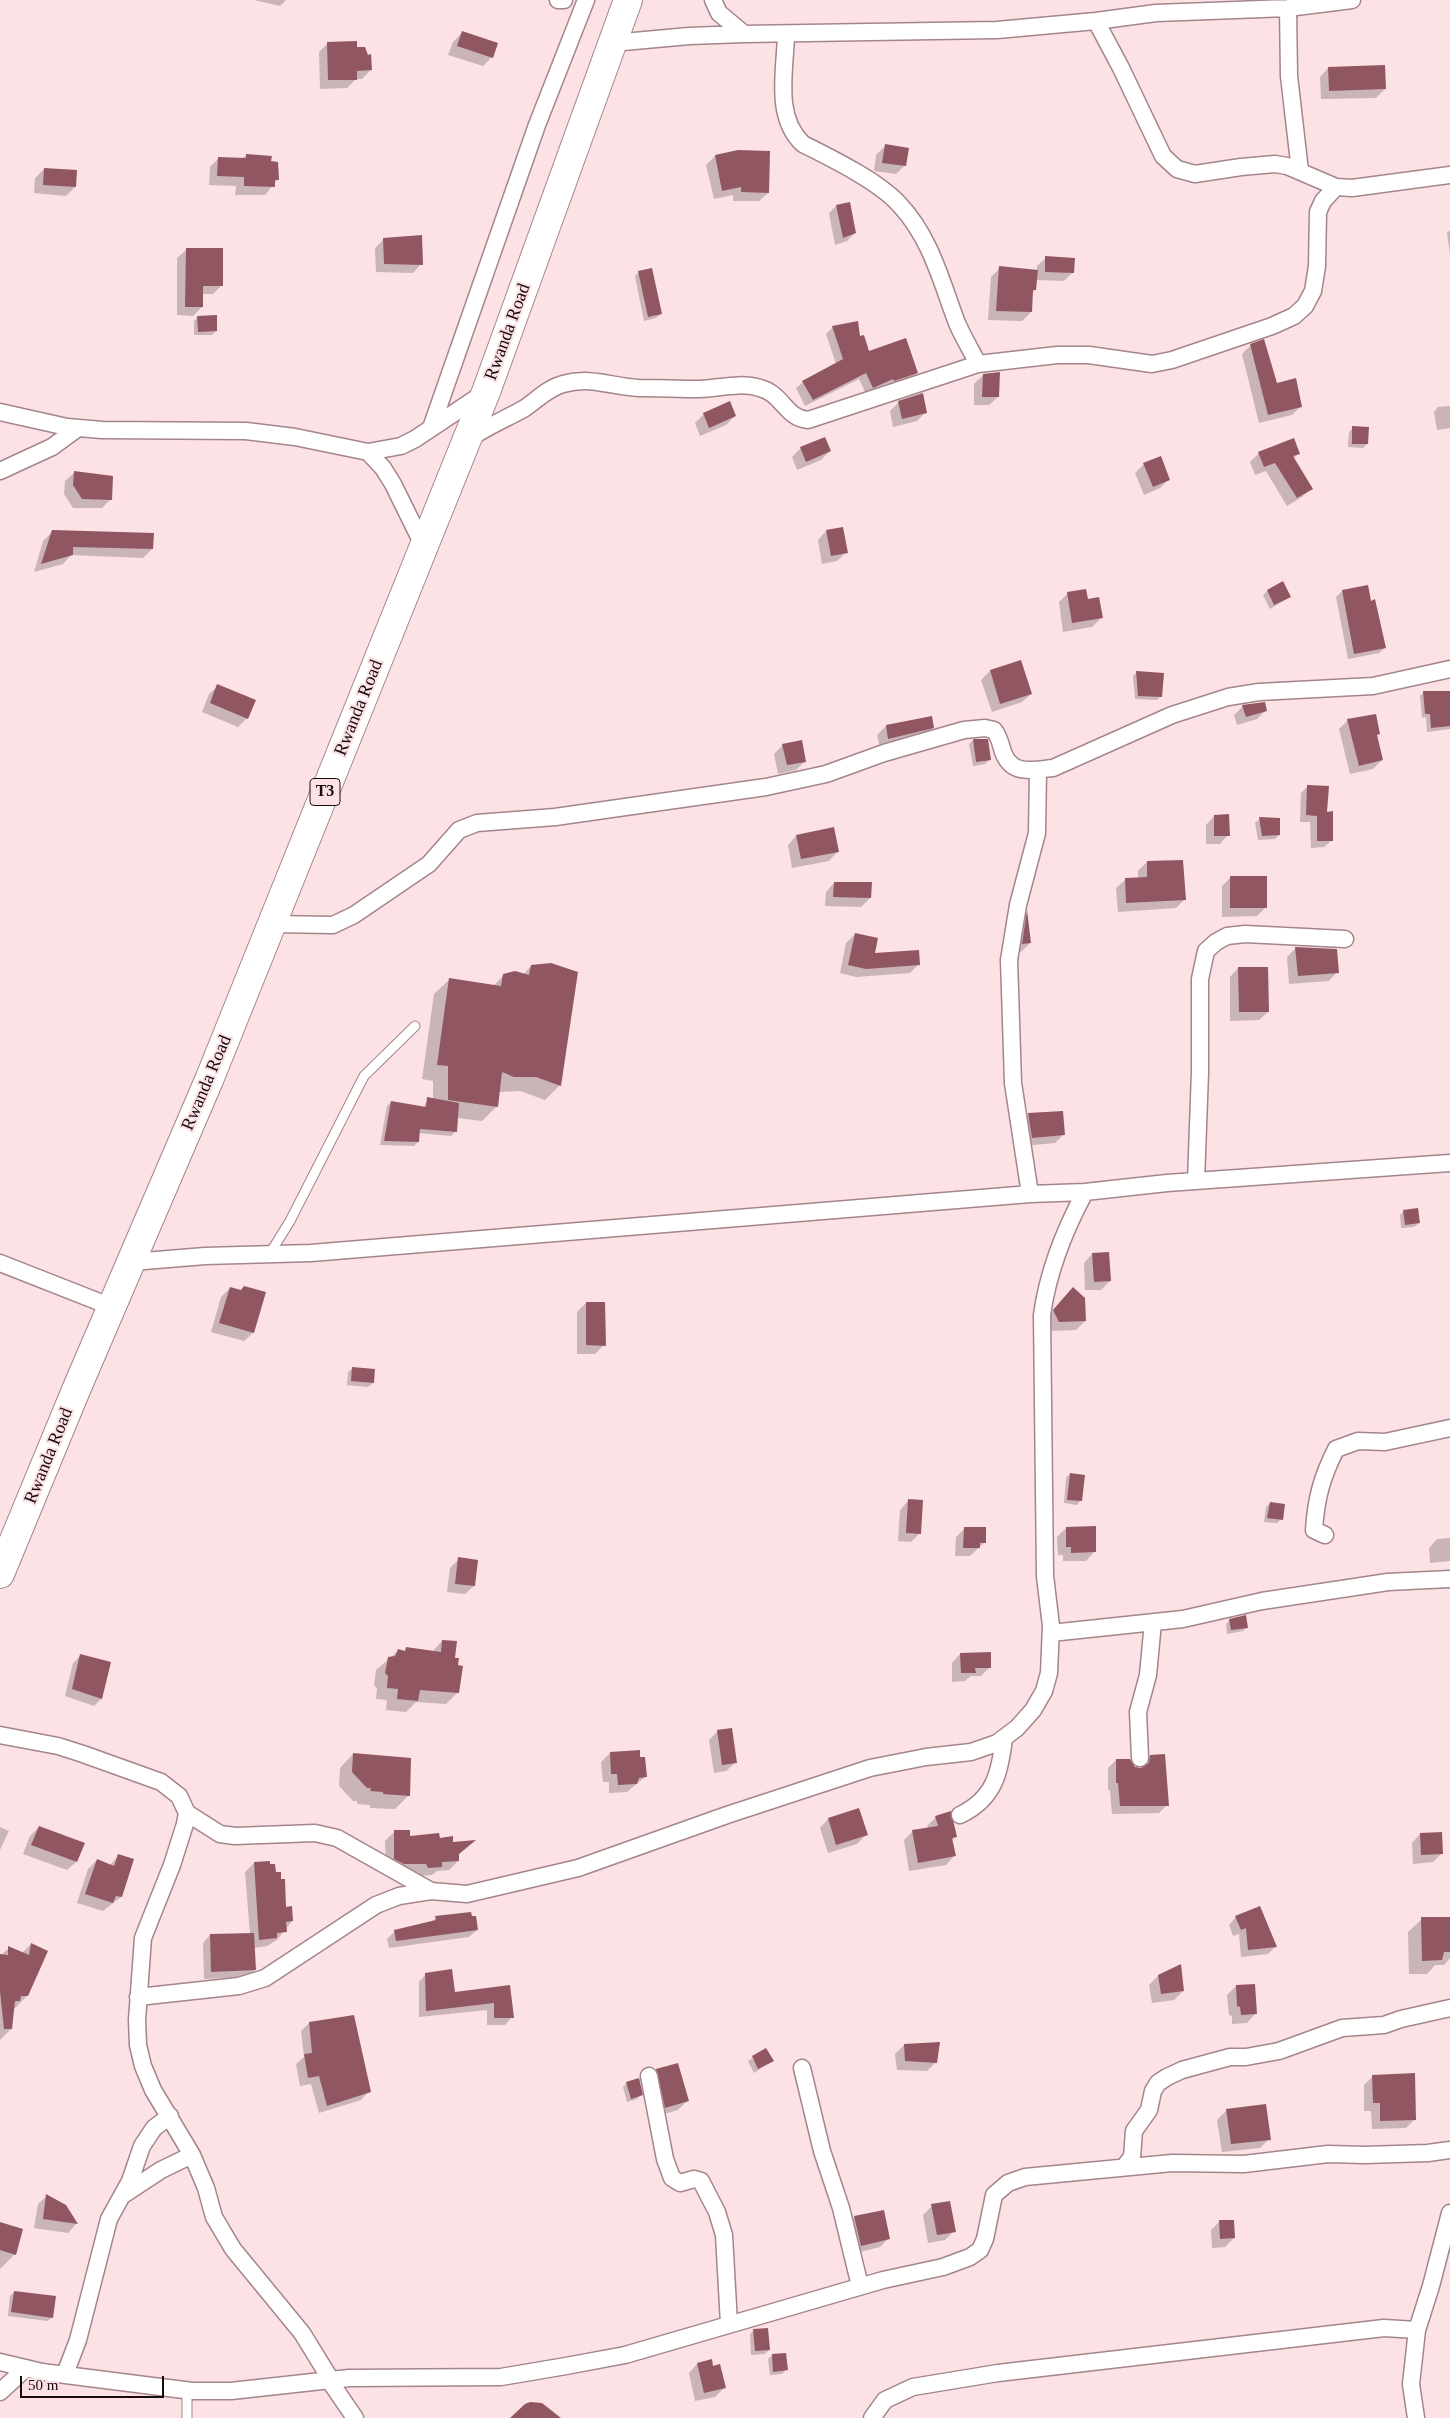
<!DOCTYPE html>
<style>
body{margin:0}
#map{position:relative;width:1450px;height:2418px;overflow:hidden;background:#fce1e5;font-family:Georgia,serif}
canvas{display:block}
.scale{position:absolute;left:20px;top:2376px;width:144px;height:22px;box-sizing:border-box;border:2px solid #160c0e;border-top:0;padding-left:6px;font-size:15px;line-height:18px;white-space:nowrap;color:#160c0e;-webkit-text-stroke:4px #fce1e5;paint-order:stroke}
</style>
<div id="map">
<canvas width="1450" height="2418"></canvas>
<div class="scale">50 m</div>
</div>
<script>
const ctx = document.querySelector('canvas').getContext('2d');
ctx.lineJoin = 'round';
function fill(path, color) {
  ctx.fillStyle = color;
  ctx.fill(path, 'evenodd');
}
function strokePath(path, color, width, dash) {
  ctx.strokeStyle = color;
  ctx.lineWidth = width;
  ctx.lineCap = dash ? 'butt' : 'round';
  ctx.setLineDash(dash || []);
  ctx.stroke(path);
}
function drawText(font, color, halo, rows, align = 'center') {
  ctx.font = font + ' Georgia,serif';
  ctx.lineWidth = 4;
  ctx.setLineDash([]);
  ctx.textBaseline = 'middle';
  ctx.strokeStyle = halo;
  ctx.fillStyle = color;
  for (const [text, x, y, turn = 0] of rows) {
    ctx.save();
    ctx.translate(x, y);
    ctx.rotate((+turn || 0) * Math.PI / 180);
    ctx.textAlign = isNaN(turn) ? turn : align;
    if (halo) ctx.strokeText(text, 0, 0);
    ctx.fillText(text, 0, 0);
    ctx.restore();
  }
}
fill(new Path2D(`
 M254,0H286L280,6Z
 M462,33L492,57L483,66L448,55L453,42Z
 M328,43L356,48L371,70L362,79H356L347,88L320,89L319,52Z
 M1328,68L1385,89L1376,98L1321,99L1320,77Z
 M885,146L905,165L896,174L874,171L876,155Z
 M246,155L269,163L277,180L265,195H235L236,186L209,185L210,167L219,158L242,159Z
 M715,156L768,193L759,201H733V195L714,199L706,165Z
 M44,169L75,187L66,196L34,193L35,178Z
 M836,206L855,233L847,241L835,245L829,213Z
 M1450,230V254L1447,233Z
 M384,239L421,264L413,273L376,272L375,248Z
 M186,250L222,285L213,294H202V307L193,316L177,315V258Z
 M1046,258L1073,272L1064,281L1036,280L1035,290L1032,293L1031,312L1022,321L988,320L991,277L1000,268L1037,272V266Z
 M639,272L661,314L656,318L644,321L635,276Z
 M198,317L216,331L212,335H194V321Z
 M833,327L859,338L868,353L916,373L910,380L887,387L886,384L866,394L859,379L805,406L796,388L803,382L836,364L826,334Z
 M1251,345L1276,384L1301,406L1292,415L1259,423L1242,354Z
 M983,375L998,397L989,405H974V384Z
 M899,402L926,412L917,421L893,427L890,411Z
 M1450,406V428L1437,430L1434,412L1438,407Z
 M704,414L735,416L726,425L700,436L695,423Z
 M1353,428L1367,444L1363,448L1348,447L1349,432Z
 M801,448L830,451L821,460L797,470L792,457Z
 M1259,453H1299L1293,459L1311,488L1302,497L1287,506L1266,471L1255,475L1250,462Z
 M1144,464L1169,479L1160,488L1144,495L1135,473Z
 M74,473L111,499L102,508H73L64,494L65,481Z
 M826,531L846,552L837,561L822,564L818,540Z
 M52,532L152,549L143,558L71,555L63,564L34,572L43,541Z
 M1267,591L1290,597L1270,609L1263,595Z
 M1342,591L1370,602L1385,648L1379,653L1348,659L1336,597Z
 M1068,593L1087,600L1101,618L1092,627L1063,632L1059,602Z
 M1020,662L1031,694L1022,702L992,712L981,680L990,671Z
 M1137,672L1161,696L1157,700L1135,699L1133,676Z
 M218,686L247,718L238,727L202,712L209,694Z
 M1424,692H1450V729L1427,732L1426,717L1422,718L1420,696Z
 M1243,706L1266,710L1257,719L1237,725L1234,715Z
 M1348,720L1378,734L1376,736L1382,760L1373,769L1350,774L1339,729Z
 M886,726L933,728L924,737L880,747L877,735Z
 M973,740L989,760L985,764L973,766L969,744Z
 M783,745L805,761L796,770L778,774L774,754Z
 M1308,786L1326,813L1332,840L1324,847L1311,848L1310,822H1300L1301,793Z
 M1214,816L1228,835L1220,844H1206V825Z
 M1260,819L1279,835L1275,839L1258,840L1255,823Z
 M796,836L837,852L829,861L792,868L788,845Z
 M1147,862L1185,899L1176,908L1118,912L1116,888L1125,880L1138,879V871Z
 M1231,877L1266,907L1257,916L1222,917V886Z
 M834,883L870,898L861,907L825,906L826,892Z
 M1026,912L1030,943L1021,952H1014L1019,920Z
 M855,934L874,955L919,964L910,973L856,977L840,973L846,943Z
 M1296,948L1337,972L1329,981L1289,984L1287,957Z
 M531,966L560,1085L545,1100L520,1091L499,1092L497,1106L482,1121L457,1118L455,1132L451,1136L418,1133V1142L414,1146L380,1145L387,1106L391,1102L423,1108L428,1099L433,1100V1081L422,1079L434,994L450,979L493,986L504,975H523Z
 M1238,968L1268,1012L1259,1020L1230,1021V977Z
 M1028,1115L1064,1134L1055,1143L1023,1146L1020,1123Z
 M1404,1211L1419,1223L1414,1227L1401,1228L1400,1215Z
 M1092,1254L1110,1281L1101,1290H1085L1084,1263Z
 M230,1288L240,1291L253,1333L244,1341L211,1332L221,1297Z
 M1064,1297L1085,1321L1076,1330L1050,1331L1045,1320Z
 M586,1303L604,1345L595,1354H577V1312Z
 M353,1368L373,1383L368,1387L347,1385L348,1372Z
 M1070,1474L1081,1500L1077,1505L1064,1503L1066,1478Z
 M908,1501L920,1533L911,1542L898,1541L900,1510Z
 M1270,1503L1281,1519L1277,1523L1264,1522L1266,1507Z
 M965,1528L985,1542L970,1556H955L956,1537Z
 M1066,1528L1094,1552L1086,1561H1063V1555H1058L1057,1537Z
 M1450,1538V1561L1430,1563L1429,1548L1437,1539Z
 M459,1559L474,1586L465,1594L447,1592L450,1568Z
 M1230,1620L1247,1627L1243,1631L1227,1634L1226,1624Z
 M442,1641L454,1659L458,1692L446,1704L416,1702L406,1712L386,1710L387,1700L376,1699L377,1688L374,1685L376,1670L398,1651L404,1652L407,1649L432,1652Z
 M960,1654L990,1667L981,1676H971L965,1681L952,1682V1663Z
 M80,1656L110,1663L101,1699L94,1706L65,1696L73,1663Z
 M718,1731L735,1763L726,1771L714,1773L709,1740Z
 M610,1753L639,1758L645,1777L627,1792L609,1793V1782H603L601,1762Z
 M353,1754L409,1795L395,1809L370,1808V1805L357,1804V1801H353L339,1786L340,1768Z
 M1150,1756L1167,1805L1159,1813L1112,1814L1110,1790H1108V1768L1116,1760L1141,1769L1142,1765Z
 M936,1817L956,1836L952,1841L954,1856L946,1865L909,1871L904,1840L913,1831L928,1828L927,1826Z
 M828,1819L866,1835L857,1844L828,1853L820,1828Z
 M0,1827L9,1831L0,1850Z
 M39,1827L76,1862L67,1870L23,1854L30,1836Z
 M394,1832L409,1837L439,1839L452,1844L458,1855V1861L449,1870L437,1871L432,1875L419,1876L418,1872H394L386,1867L385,1841Z
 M1420,1834L1442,1853L1433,1862L1413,1864L1412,1843Z
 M119,1855L121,1897L103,1911L77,1903L88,1869L97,1860L110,1865Z
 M254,1863H269L285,1908L292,1921L277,1940L267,1946L254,1948L255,1970L247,1977L204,1979L203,1943L210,1935L250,1934L245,1872Z
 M1236,1917L1275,1947L1268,1954L1241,1957L1239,1934L1233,1936L1229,1925Z
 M436,1918L477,1930L469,1937L389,1948L387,1939L395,1931L430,1923Z
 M1450,1918V1958L1444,1965H1435L1427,1974H1409L1408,1932L1422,1919Z
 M31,1944L27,1996L13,2010L11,2029L0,2040V1956L9,1948L22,1953Z
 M426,1974L453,1993L509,1987L512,2017L505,2025H487V2010L419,2017V1982Z
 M1158,1976L1183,1991L1174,2000L1152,2003L1149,1985Z
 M1236,1986L1255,2014L1247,2023L1232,2024V2016L1229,2015L1227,1995Z
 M309,2023L369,2091L361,2100L319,2113L311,2084L300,2086L296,2064L304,2057L301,2031Z
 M904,2045L936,2062L927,2071L897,2070L895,2054Z
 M766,2050L772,2061L754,2073L748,2061Z
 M657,2070L687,2101L678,2110L657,2116L648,2079Z
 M1373,2076L1415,2119L1406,2128L1372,2129L1371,2111H1364V2085Z
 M627,2083L641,2095L637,2099L627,2102L623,2087Z
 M1265,2106L1269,2139L1260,2148L1222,2152L1217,2120L1226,2111Z
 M47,2196L65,2206L76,2224L68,2233L34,2228L38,2204Z
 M932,2206L954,2231L945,2240L928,2243L923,2215Z
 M883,2211L889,2238L880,2247L852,2254L845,2226L854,2218Z
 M1220,2221L1234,2238L1225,2247L1212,2248L1211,2230Z
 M0,2224L15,2254L0,2269Z
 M14,2292L52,2317L48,2321L8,2316L10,2296Z
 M754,2330L769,2350L765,2354L751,2355L750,2334Z
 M772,2355L786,2370L782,2374L770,2375L768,2359Z
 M697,2364L712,2367L724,2388L715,2397L695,2401L689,2373Z`), '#0003');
fill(new Path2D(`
 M462,31L498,43L493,58L457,46Z
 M357,41V47H365L368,55L371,54L372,70L357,71V80H328L327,42Z
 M1385,65L1386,89L1329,91L1328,67Z
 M885,144L909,148L906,166L882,163Z
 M738,150L770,151L769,193L741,192V187L722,191L715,155Z
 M246,154L272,156L271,161L278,162L279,180H275V187L244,186V177L217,176L218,157L246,158Z
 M44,168L77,170L76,187L43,185Z
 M850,202L856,233L843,238L836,205Z
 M422,235L423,265L384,264L383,238Z
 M186,248H223V286H203V307H185Z
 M1045,256L1075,258L1074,273L1045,272Z
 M999,266L1038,270L1036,290H1033L1032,312L996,311Z
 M652,268L662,314L648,317L638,271Z
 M217,315V331L198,332L197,316Z
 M858,321L860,336L864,335L869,351L906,338L918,373L894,381L893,379L873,388L866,373L813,400L802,381L843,359L832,326Z
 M1264,339L1277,383L1296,378L1302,407L1268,415L1250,344Z
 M1000,372L999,397H982L983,374Z
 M923,393L927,413L902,419L898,401Z
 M730,401L736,416L709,428L703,413Z
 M1352,426L1369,427L1368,444H1352Z
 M825,437L831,451L806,462L800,447Z
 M1294,438L1300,454L1293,456L1313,489L1297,498L1275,463L1264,467L1258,452Z
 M1161,456L1170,480L1153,487L1143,463Z
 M74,471L113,476L112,500L82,499L73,485Z
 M843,527L848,553L831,556L826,530Z
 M52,530L154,533L153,549L73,547V555L41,564Z
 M1283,581L1291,597L1274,605L1267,590Z
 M1368,585L1371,601L1375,599L1386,648L1354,654L1342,590Z
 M1086,589L1088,599L1099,597L1103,618L1072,623L1067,592Z
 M1021,660L1032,694L1000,704L990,670Z
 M1136,671L1164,673L1162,697L1138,696Z
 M217,684L256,700L248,719L210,703Z
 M1423,691H1450V726L1431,728L1430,714H1425Z
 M1265,702L1267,711L1246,717L1242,705Z
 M1376,714L1380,734L1377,735L1383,760L1359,766L1347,719Z
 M932,716L934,728L888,739L886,725Z
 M973,739H988L991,760L976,762Z
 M802,740L806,762L787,765L782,744Z
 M1307,785L1329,786L1327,812L1333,811V841H1317V816L1306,815Z
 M1229,814L1230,836H1214V815Z
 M1259,817L1280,818V835L1262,836Z
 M834,827L839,852L801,859L796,835Z
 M1183,860L1186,900L1126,903L1125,878L1147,877V861Z
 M1230,876H1267V908H1230Z
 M834,882H872L871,898L833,897Z
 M1027,910L1031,943L1022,944Z
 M855,933L878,938L875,953L919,950L920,965L866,969L848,965Z
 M1295,947L1337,949L1339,973L1298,976Z
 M551,963L578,972L561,1086L536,1077H514L502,1072L498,1107L448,1100V1066L437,1065L449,978L501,986L503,974L515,971L529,975L531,965Z
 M1238,967H1268L1269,1012H1239Z
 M427,1097L459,1103L457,1132L420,1129L419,1142L384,1141L391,1101L426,1107Z
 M1063,1111L1065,1135L1032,1138L1028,1113Z
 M1418,1208L1420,1223L1405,1225L1403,1210Z
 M1109,1252L1111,1281L1094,1282L1092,1253Z
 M244,1286L266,1292L254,1333L219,1323L230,1287L241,1290Z
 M1073,1287L1085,1298L1086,1321L1059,1322L1053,1310Z
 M586,1302H605L606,1346L586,1345Z
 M352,1367L375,1369L374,1383L351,1381Z
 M1070,1473L1085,1475L1082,1501L1067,1500Z
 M908,1499L923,1500L921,1534L906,1533Z
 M1270,1502L1285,1504L1283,1520L1267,1518Z
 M1096,1526V1552L1071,1553V1547H1066V1527Z
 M964,1527H986V1543H980V1548H963Z
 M458,1557L478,1560L475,1586L455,1584Z
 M1246,1615L1248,1628L1231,1630L1229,1619Z
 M442,1640L457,1641L455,1658H459L458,1665L463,1666L459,1693L420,1690L418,1701L397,1699L398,1689L387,1688L388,1676L385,1673L388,1657L395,1656L398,1649L405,1651L406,1647L441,1652Z
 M991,1652V1668H975L976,1673H961L960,1653Z
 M80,1654L111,1662L102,1699L72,1689Z
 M732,1728L737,1763L722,1765L717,1730Z
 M640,1750V1757H645L647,1777L639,1778L637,1784L618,1785L617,1774H611L610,1752Z
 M353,1753L411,1758L410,1796L383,1794V1792L370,1791L371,1788H367L352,1772Z
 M1165,1754L1169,1806H1120L1118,1783H1116V1759H1130L1135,1767L1141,1768L1149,1763L1150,1755Z
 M859,1808L868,1835L836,1845L828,1818Z
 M951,1811L957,1837L952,1838L956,1856L918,1863L912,1830L938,1826L935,1816Z
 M39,1826L85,1843L77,1862L31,1845Z
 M394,1830H410V1836L439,1833L440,1838L453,1836V1842L476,1840L459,1854V1861L442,1862V1867L428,1868L426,1864H404L394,1859Z
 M1442,1832L1443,1854L1421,1855L1420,1833Z
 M118,1854L134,1859L122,1897L116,1896L113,1903L85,1894L97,1859L114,1866Z
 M270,1861V1864H275L276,1872H281V1879H285L286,1907L292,1906L293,1921L286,1922L287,1932L277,1933V1938L259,1940L254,1862Z
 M1260,1906L1277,1947L1248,1950L1246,1928L1241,1930L1235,1916Z
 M471,1912L472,1916H476L478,1930L396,1941L394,1930L436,1920L435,1916Z
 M1421,1917H1450V1952H1444L1442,1960L1422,1961Z
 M254,1933L256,1970L211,1972L210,1934Z
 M31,1943L48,1951L28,1996H21L20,2001H15L12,2029H4L0,1991V1954L8,1955V1946L29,1955Z
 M1181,1964L1184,1991L1161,1994L1158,1975Z
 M452,1969L455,1992L510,1985L514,2018H494V2003L426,2011L425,1973Z
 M1255,1984L1257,2014L1241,2015L1240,2007L1237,2006L1236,1985Z
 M354,2015L371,2092L327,2106L319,2076L308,2078L304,2054L312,2053L309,2022Z
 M940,2042L937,2063L905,2061L904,2044Z
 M766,2048L774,2061L758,2069L752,2056Z
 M678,2063L689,2101L665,2108L656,2069Z
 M1415,2073L1416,2120L1380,2121V2103H1373L1372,2075Z
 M639,2078L643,2095L631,2099L626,2082Z
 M1266,2104L1271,2140L1231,2144L1226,2109Z
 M46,2194L66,2205L78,2224L43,2219Z
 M950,2201L956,2232L937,2235L931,2204Z
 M884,2210L890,2239L861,2246L854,2216Z
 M1219,2220H1234L1235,2238L1220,2239Z
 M0,2222L23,2229L16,2255L0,2250Z
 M14,2291L56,2296L53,2318L11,2312Z
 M768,2328L770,2350L755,2351L753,2329Z
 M786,2353L788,2370L773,2372L772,2354Z
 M712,2359L713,2366L720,2364L726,2388L704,2393L697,2363Z
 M530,2402L542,2403L561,2418H510L525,2404Z`), '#905662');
const lane = new Path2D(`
 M269,1255L290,1221L364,1076L415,1026
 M187,2418V2391`);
const street = new Path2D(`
 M558,0H564
 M713,0L719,13L744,34
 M1288,8L1289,76L1300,171
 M1096,21L1121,68L1163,156L1177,169L1195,174L1241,167L1275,164L1287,166L1336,187L1352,188L1450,175
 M786,35C785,71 774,117 803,144C831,158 878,181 899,204C931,238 941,281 957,323C963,337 971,350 978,364
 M612,43L689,36L744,34L997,30L1096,21L1156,13L1288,8L1352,0
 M0,412L67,427L102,430L246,431L295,437L368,452L383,468L393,484L424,547
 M431,428L537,125L586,0
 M469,439C487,426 506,419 525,408C538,399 548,388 563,384C592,376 612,387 639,388C659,388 679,389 700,389C720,388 740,382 760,388C783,394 785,418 808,420L978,364L1057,355H1089L1152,364L1172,360L1272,326L1294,316L1305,306L1313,291L1317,266L1318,212L1323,201L1336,187
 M368,452L401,446L415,439L484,393
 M0,471L52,447L78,428
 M272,924L333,925L354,915L429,864L459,830L477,823L555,817L766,787L826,774L884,753L964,730L985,728L994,730C999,736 1001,745 1003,752C1012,776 1032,770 1053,768L1172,715L1228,697L1259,692L1373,686L1450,669
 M1196,1181L1200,1072V979L1206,951L1216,942L1227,936L1245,934L1345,939
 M1030,1194L1013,1083L1009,960L1018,905L1037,833L1038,770
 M132,1262L205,1256L311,1253L1030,1194L1085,1192L1167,1183L1450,1163
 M0,1263L112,1307
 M1325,1535L1314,1530C1316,1498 1322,1477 1336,1449L1358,1441L1385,1442L1450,1428
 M1051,1633L1183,1619L1262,1601L1388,1582L1450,1579
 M0,1735L58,1746L83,1754L161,1782L179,1796L187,1813L185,1824L172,1865L143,1938L137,2020L138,2045L143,2066L153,2090L192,2155L206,2188L214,2217L233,2249L302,2333L331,2380
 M1140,1758L1138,1712L1148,1675L1153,1622
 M187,1813L220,1834L235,1836L315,1833L337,1838L431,1891L467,1894L578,1868L727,1815L870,1768L926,1757L971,1752L997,1743L1017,1728L1033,1710L1044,1691L1049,1673L1051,1626L1045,1576L1042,1315C1048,1271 1064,1231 1085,1192
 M960,1815C994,1799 1000,1773 1004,1738
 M138,1997L239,1986L265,1978L376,1905L399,1896L431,1891
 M802,2068L822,2151L841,2208L860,2286
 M649,2076L665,2159L672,2178L680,2183L694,2179L701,2181L717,2212L724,2235L729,2324
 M1124,2167L1132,2157L1134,2131L1149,2110L1153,2091L1158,2083L1167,2077L1182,2070L1230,2057H1246L1279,2051L1342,2028L1384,2025L1401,2019L1450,2008
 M123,2195L161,2170L192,2155
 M0,2362L42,2372L192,2391H231L349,2378L501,2377L566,2366L625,2355L883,2280L943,2267L970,2257L980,2250L985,2239L994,2195L1008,2183L1025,2177L1172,2163L1244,2164L1328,2154L1365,2155L1428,2153L1450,2150
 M65,2374L78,2340L109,2219L130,2181L142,2146L154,2128L170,2116
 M329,2380L355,2418
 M0,2392L26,2368
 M872,2418L885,2400L913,2387L998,2373L1384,2328L1417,2330L1431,2286L1450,2213
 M1416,2418L1411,2384L1417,2330`);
const highway = new Path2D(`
 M0,1574L76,1390L209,1080L486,392L628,0`);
strokePath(lane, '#a4858a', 11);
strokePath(street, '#a4858a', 19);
strokePath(highway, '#a4858a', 30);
strokePath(lane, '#fff', 9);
strokePath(street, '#fff', 16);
strokePath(highway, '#fff', 28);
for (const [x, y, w] of [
 [325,792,30]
]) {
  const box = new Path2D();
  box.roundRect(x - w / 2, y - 13.5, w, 27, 4);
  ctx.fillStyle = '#fce1e5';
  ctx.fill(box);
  strokePath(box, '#160c0e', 1);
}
drawText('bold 16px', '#160c0e', null, [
 ["T3",325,792]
]);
drawText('18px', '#160c0e', '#fce1e5', [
 ["Rwanda Road",508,332,-70],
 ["Rwanda Road",359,708,-68],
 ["Rwanda Road",207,1083,-67],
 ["Rwanda Road",49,1456,-68]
]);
</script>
